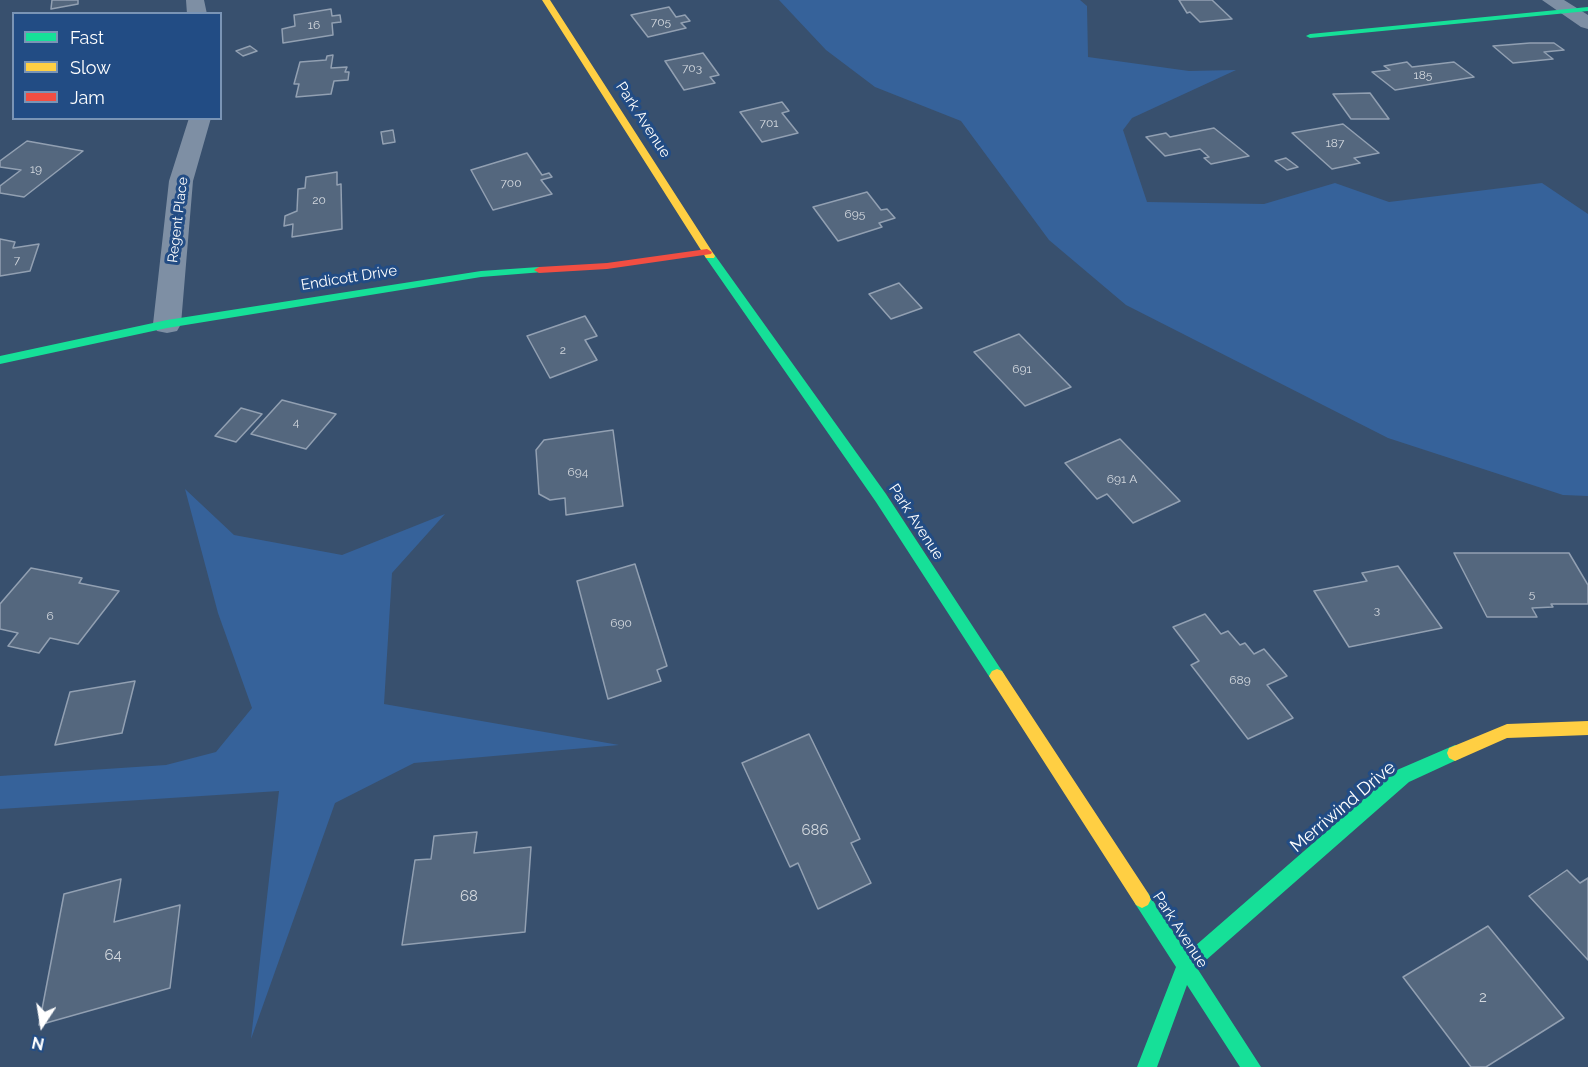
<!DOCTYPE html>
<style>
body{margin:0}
#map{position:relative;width:1588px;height:1067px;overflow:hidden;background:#38506e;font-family:Raleway,sans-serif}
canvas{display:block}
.legend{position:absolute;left:12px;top:12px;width:210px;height:108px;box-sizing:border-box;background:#224c84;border:2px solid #7a94b5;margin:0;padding:8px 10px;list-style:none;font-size:18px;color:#fff}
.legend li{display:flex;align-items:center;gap:12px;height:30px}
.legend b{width:30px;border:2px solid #7a94b5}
.north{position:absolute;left:12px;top:995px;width:60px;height:60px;-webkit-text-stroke:4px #224c84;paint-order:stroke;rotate:192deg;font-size:16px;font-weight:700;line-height:24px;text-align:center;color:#fff}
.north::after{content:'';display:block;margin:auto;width:21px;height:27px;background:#fff;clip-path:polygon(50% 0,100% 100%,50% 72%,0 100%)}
</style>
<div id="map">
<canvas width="1588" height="1067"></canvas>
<ul class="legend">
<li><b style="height:8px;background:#16e098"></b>Fast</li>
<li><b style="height:8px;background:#ffcf43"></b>Slow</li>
<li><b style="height:8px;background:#f24e42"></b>Jam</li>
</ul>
<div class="north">N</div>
</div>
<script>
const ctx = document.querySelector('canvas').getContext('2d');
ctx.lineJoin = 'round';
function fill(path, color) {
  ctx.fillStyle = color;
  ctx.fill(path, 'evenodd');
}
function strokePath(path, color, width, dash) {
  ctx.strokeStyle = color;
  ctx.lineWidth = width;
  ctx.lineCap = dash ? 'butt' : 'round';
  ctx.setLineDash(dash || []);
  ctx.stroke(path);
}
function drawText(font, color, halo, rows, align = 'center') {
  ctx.font = font + ' Raleway,sans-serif';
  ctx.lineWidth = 6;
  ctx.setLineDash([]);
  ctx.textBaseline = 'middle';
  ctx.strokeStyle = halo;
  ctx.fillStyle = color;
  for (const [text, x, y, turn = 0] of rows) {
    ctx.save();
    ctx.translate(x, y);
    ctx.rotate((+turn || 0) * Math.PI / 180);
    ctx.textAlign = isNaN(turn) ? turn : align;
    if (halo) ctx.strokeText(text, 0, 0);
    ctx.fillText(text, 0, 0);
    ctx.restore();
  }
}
fill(new Path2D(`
 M779,0H1080L1087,6L1088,57L1189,71L1236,70L1132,118L1123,130L1147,202L1264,204L1335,183L1389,202L1542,183L1588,214V496L1563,495L1388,438L1126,305L1049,240L961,121L875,87L826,50Z
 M185,489L234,535L342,555L445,514L392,573L384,704L619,745L414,763L335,803L251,1039L279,791L0,809V776L166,765L216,752L252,708L218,613Z`), '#36629a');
const building = new Path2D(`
 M52,0H78V4L51,9Z
 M1179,0H1212L1232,19L1200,22L1190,12L1187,13Z
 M669,7L676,17L685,15L690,21L681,23L686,28L648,37L631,15Z
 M331,9L332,16L340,15L341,22L332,23L333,35L283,43L282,29L295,26L294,15Z
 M1530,43H1554L1564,50L1544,52L1553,59L1513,63L1493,46Z
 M250,46L257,51L243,56L236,51Z
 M703,53L719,75L710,77L715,83L684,90L665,61Z
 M333,55L331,68L347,67L345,72H349L348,80L334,81L331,94L296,97L299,84H294L300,62L326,60L327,56Z
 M1407,62L1412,67L1454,62L1474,77L1395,90L1372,72L1390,70L1384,66Z
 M1370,93L1389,119H1351L1333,94Z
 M782,102L789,111L782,113L798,133L762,142L740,112Z
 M1343,124L1379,153L1354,158L1360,163L1332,169L1292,133Z
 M1214,128L1249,156L1211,164L1204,158L1209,157L1200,149L1165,156L1146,137L1166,133L1170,137Z
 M393,130L395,142L383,144L381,132Z
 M27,141L83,151L24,197L0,193V186L21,170L0,167V161Z
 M527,153L542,175L549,173L552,177L541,180L552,194L493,210L471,170Z
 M1286,158L1298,167L1287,170L1275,161Z
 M337,172V185L341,184L342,229L292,237L293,224L284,226L285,216L297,211L298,189L305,188L306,177Z
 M867,192L881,210L887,209L895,218L879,223L882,227L838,241L813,207Z
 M0,239L15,242L13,248L39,244L30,271L0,276Z
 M899,283L922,308L891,319L869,294Z
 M585,316L597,336L585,340L597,360L550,378L527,336Z
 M1019,334L1071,387L1025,406L974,352Z
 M282,400L301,405L336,414L306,449L251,434Z
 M241,408L262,414L236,442L215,436Z
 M613,430L623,506L566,515L565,498L550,500L539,494L536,450L544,440Z
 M1120,439L1180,501L1133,523L1107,494L1097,499L1065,463Z
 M1454,553H1569L1588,585V604H1551L1553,607L1532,608L1537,617H1487Z
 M635,564L667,666L657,670L661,681L608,699L577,581Z
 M1398,566L1442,628L1349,647L1314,591L1367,581L1362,573Z
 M31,568L82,578L79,583L119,591L78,644L50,638L39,653L8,646L18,633L0,629V604Z
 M1205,614L1221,634L1228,631L1240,645L1245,643L1254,654L1264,649L1287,676L1267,685L1293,718L1248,739L1191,665L1199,661L1173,627Z
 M135,681L122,733L55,745L70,692Z
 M809,734L860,839L851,843L871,883L818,909L798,863L790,867L742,763Z
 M477,832L474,853L531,847L525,932L402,945L415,860L431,859L434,836Z
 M1567,870L1580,883L1588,878V960L1529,896Z
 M121,879L114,922L180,905L170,988L39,1025L64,894Z
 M1488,926L1564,1018L1486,1067H1471L1403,977Z`);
fill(building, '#54677e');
strokePath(building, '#92a0b2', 1.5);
fill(new Path2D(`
 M186,0H204L207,14H187Z
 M1542,0H1564L1588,15V29L1581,27Z
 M189,118H211L193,181L181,324L177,331L167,333L157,331L153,324L169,181Z`), '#7e8fa4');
fill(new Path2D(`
 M1588,7V11L1310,38L1306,36L1310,34Z
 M710,253L714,254L886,494L1002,671L1005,676L1002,681L997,683L992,681L876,502L706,258L705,256Z
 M539,267L543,268V272L481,277L167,328L0,364V356L167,320L481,271Z
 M1455,745L1461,748L1463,753L1461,758L1409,782L1197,968L1261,1067H1240L1187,985L1157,1067H1137L1176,967L1136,905L1133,899L1136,893L1142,890L1148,893L1187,953L1397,770Z`), '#16e098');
fill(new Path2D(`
 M542,0H550L715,256L714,258H706Z
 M997,669L1002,671L1148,893L1151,899L1148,905L1142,908L1136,905L992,681L989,676L992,671Z
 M1588,721V735L1507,738L1455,761L1449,758L1447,753L1449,748L1507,724Z`), '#ffcf43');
fill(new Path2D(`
 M707,249L712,252L711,254L607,269L539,273L534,270L539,267L607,263Z`), '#f24e42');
drawText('12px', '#d4d9df', null, [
 ["705",661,22],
 ["16",314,25],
 ["703",692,68],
 ["185",1423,75],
 ["701",769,123],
 ["187",1335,143],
 ["19",36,169],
 ["700",511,183],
 ["20",319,200],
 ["695",855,214],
 ["7",17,260],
 ["2",563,350],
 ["691",1022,369],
 ["4",296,422],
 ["694",578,472],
 ["691 A",1122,479],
 ["5",1532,594],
 ["3",1377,610],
 ["6",50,616],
 ["690",621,623],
 ["689",1240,680]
]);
drawText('14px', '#fff', '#224c84', [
 ["Regent Place",178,220,-83]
]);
drawText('15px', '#fff', '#224c84', [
 ["Park Avenue",643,120,57],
 ["Endicott Drive",349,278,-9],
 ["Park Avenue",916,522,57],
 ["Park Avenue",1180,930,57]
]);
drawText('15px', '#d4d9df', null, [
 ["686",815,830],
 ["68",469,896],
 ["64",113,955],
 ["2",1483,997]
]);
drawText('18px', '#fff', '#224c84', [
 ["Merriwind Drive",1343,807,-40]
]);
</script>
